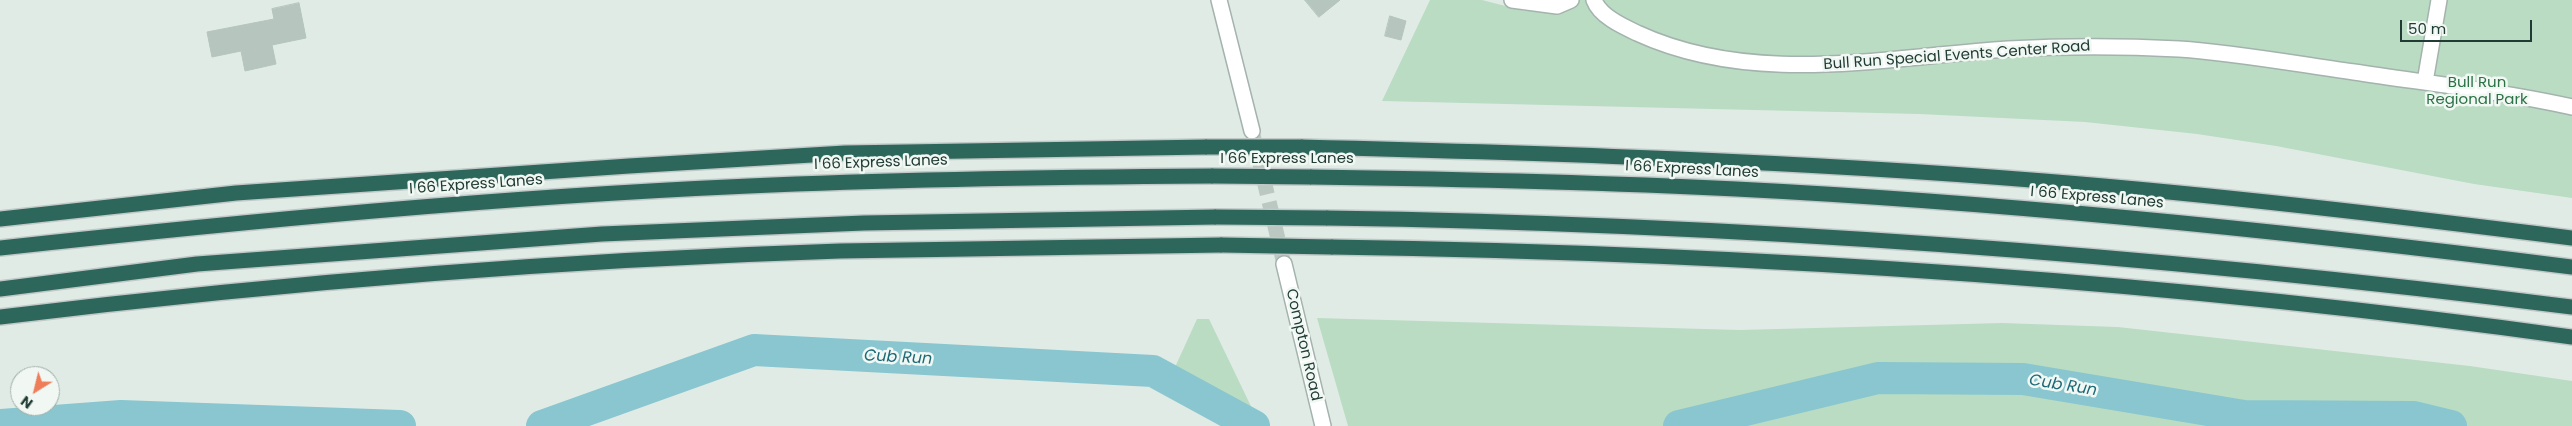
<!DOCTYPE html>
<style>
body{margin:0}
#map{position:relative;width:2572px;height:426px;overflow:hidden;background:#e1ebe6;font-family:Poppins,sans-serif}
canvas{display:block}
.north{position:absolute;left:10px;top:366px;width:50px;height:50px;box-sizing:border-box;background:#f1f8f4;border:1px solid #9eada7;border-radius:50%;rotate:216deg;font-size:14px;font-weight:700;line-height:20px;text-align:center;color:#213c34}
.north::after{content:'';display:block;margin:auto;width:18px;height:22px;background:#f07d59;clip-path:polygon(50% 0,100% 100%,50% 72%,0 100%)}
.scale{position:absolute;left:2400px;top:20px;width:132px;height:22px;box-sizing:border-box;border:2px solid #213c34;border-top:0;padding-left:6px;font-size:15px;line-height:18px;white-space:nowrap;color:#213c34;-webkit-text-stroke:4px #f1f8f4;paint-order:stroke}
</style>
<div id="map">
<canvas width="2572" height="426"></canvas>
<div class="north">N</div>
<div class="scale">50 m</div>
</div>
<script>
const ctx = document.querySelector('canvas').getContext('2d');
ctx.lineJoin = 'round';
function fill(path, color) {
  ctx.fillStyle = color;
  ctx.fill(path, 'evenodd');
}
function strokePath(path, color, width, dash) {
  ctx.strokeStyle = color;
  ctx.lineWidth = width;
  ctx.lineCap = dash ? 'butt' : 'round';
  ctx.setLineDash(dash || []);
  ctx.stroke(path);
}
function drawText(font, color, halo, rows, align = 'center') {
  ctx.font = font + ' Poppins,sans-serif';
  ctx.lineWidth = 5;
  ctx.setLineDash([]);
  ctx.textBaseline = 'middle';
  ctx.strokeStyle = halo;
  ctx.fillStyle = color;
  for (const [text, x, y, turn = 0] of rows) {
    ctx.save();
    ctx.translate(x, y);
    ctx.rotate((+turn || 0) * Math.PI / 180);
    ctx.textAlign = isNaN(turn) ? turn : align;
    if (halo) ctx.strokeText(text, 0, 0);
    ctx.fillText(text, 0, 0);
    ctx.restore();
  }
}
fill(new Path2D(`
 M1430,0H1482L1525,11L1549,8L1552,0H2572V198L2474,184L2276,146L2197,134L2085,122L1919,114L1382,101Z
 M1317,318L1740,330L2002,323L2118,327L2470,366L2572,381V426H1348Z
 M1197,319H1209L1260,425L1165,389Z`), '#badcc3');
strokePath(new Path2D(`
 M0,425L121,416L400,426
 M542,426L754,350L1153,371L1254,426
 M1679,426L1878,378L2023,379L2244,416L2414,417L2451,426`), '#89c6d0', 32);
const building = new Path2D(`
 M1305,0H1340L1319,17Z
 M299,3L306,38L272,45L276,64L245,71L241,51L212,57L207,32L274,19L272,9Z
 M1390,16L1406,21L1401,40L1385,36Z`);
fill(building, '#b6c6bf');
strokePath(building, '#b3c5bd', 1);
strokePath(new Path2D(`
 M1253,135L1284,264`), '#bbc8c2', 15, [15, 8]);
const minor = new Path2D(`
 M1219,0L1252,131
 M1512,0L1557,6L1571,0
 M1594,0C1600,16 1622,26 1637,33C1754,87 1885,57 2008,49C2065,46 2122,46 2179,49C2237,53 2296,64 2354,72C2426,83 2500,91 2572,107
 M2425,82L2439,0
 M1284,264L1323,426`);
const highway = new Path2D(`
 M1301,147C1549,153 1796,161 2044,181C2220,195 2396,216 2572,238
 M1310,177C1452,179 1594,182 1736,189C2015,203 2295,232 2572,267
 M1326,218C1743,224 2158,255 2572,307
 M0,219L236,193L629,166L845,153L1207,147
 M1331,247C1746,253 2161,280 2572,337
 M0,248C249,221 498,197 749,186C904,179 1058,177 1213,176
 M0,289L197,264L602,234L864,223L1216,217
 M0,317C279,283 560,260 840,251C968,248 1095,246 1222,245`);
strokePath(minor, '#a4b3ad', 18);
strokePath(highway, '#c1c8c6', 18);
strokePath(minor, '#fff', 15);
strokePath(highway, '#2d675b', 15);
const highwayBridge = new Path2D(`
 M1207,147H1301
 M1213,176L1310,177
 M1216,217L1326,218
 M1222,245L1331,247`);
strokePath(highwayBridge, '#c1c8c6', 18, []);
strokePath(highwayBridge, '#2d675b', 15);
drawText('15px', '#213c34', '#f1f8f4', [
 ["Bull Run Special Events Center Road",1957,56,-4],
 ["I 66 Express Lanes",1287,159],
 ["I 66 Express Lanes",881,163,-2],
 ["I 66 Express Lanes",1692,170,3],
 ["I 66 Express Lanes",476,185,-4],
 ["I 66 Express Lanes",2097,198,5],
 ["Compton Road",1303,345,77]
]);
drawText('15px', '#2c7246', '#f1f8f4', [
 ["Bull Run",2477,83],
 ["Regional Park",2477,100]
]);
drawText('italic 16px', '#1c6977', '#f1f8f4', [
 ["Cub Run",898,358,3],
 ["Cub Run",2063,386,9]
]);
</script>
